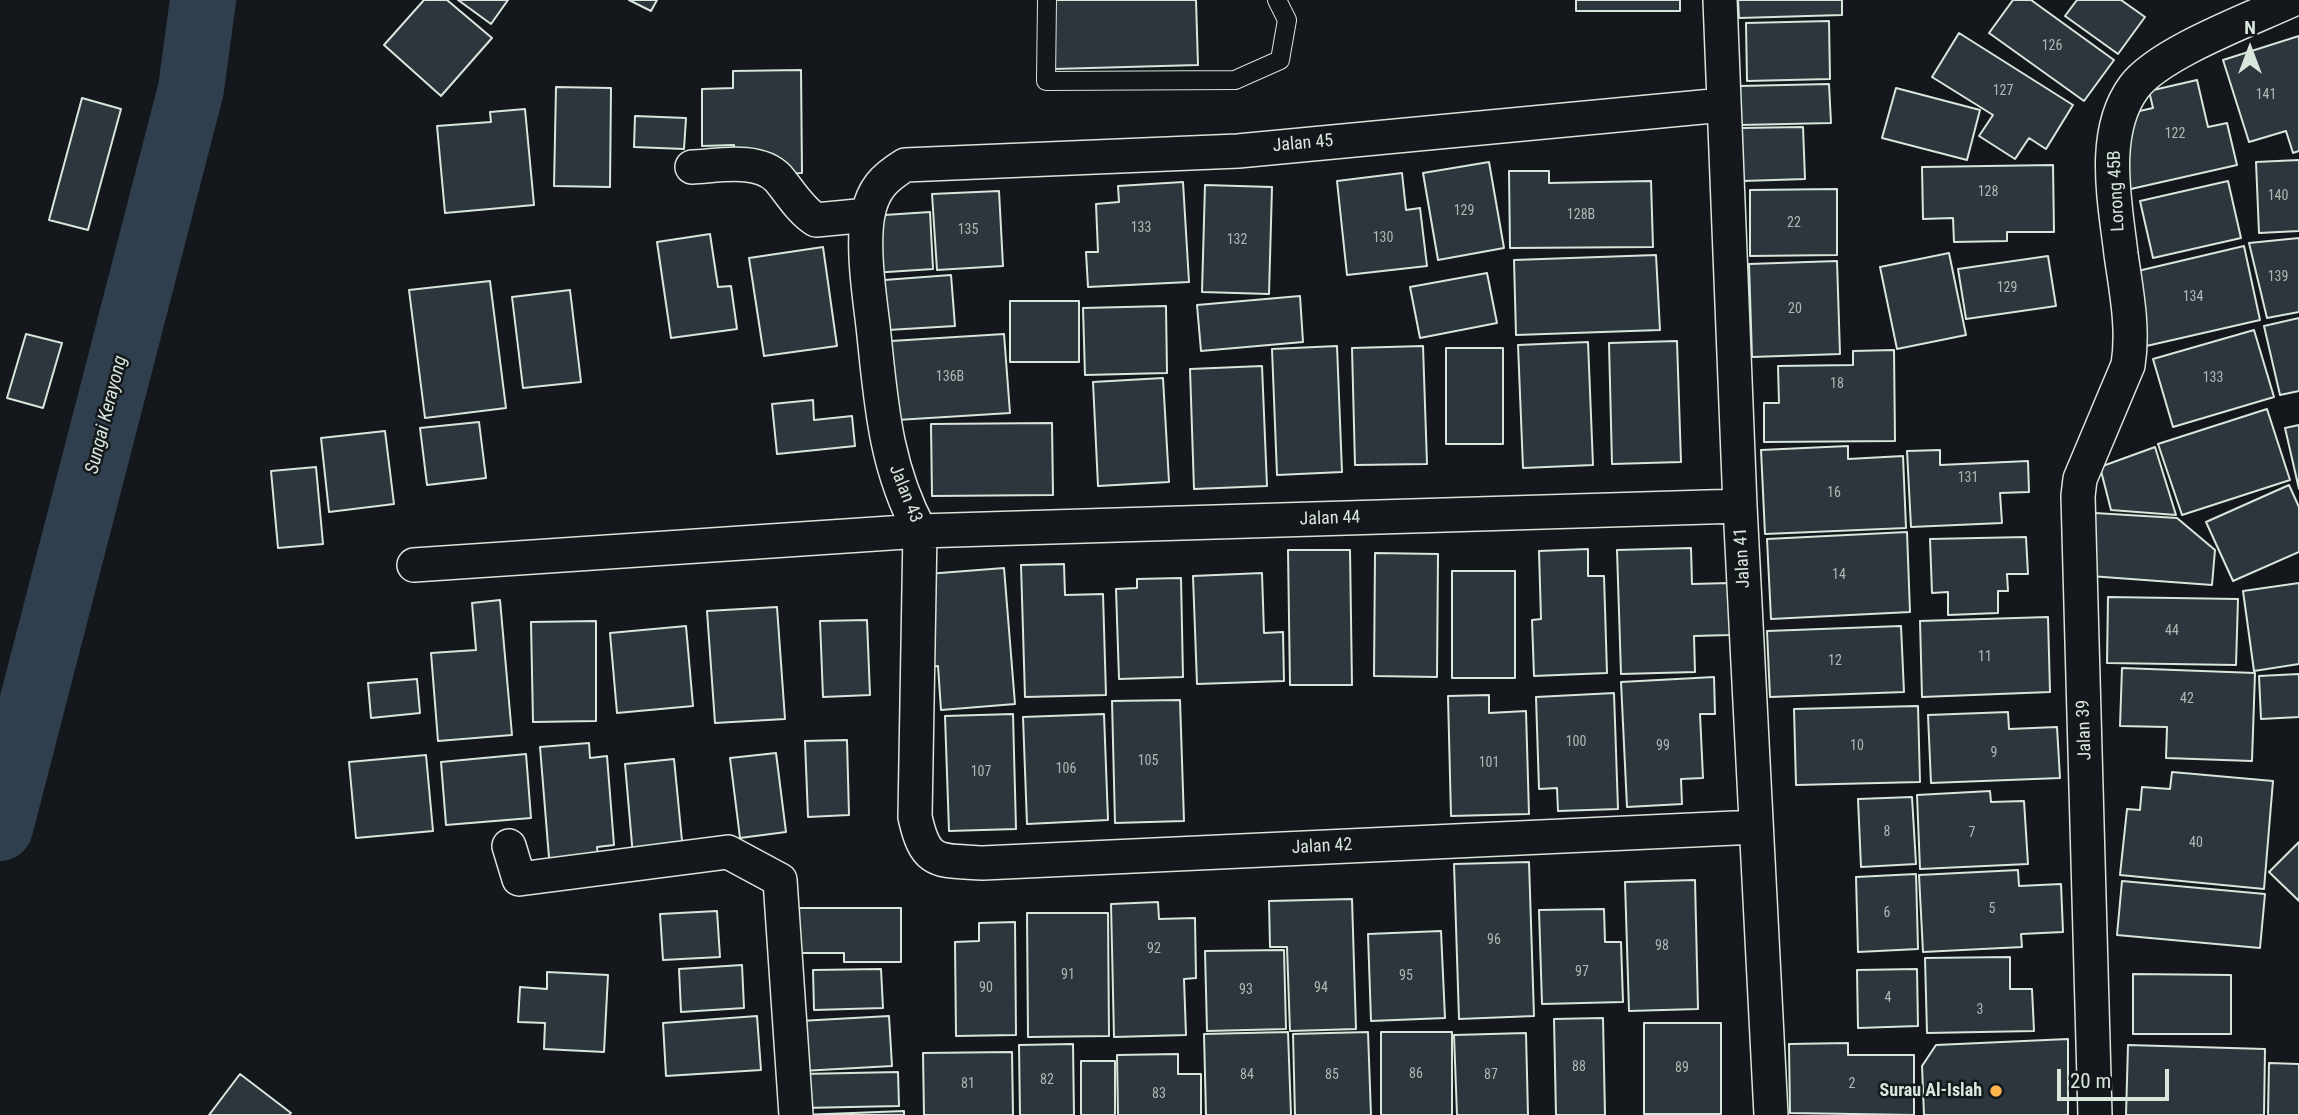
<!DOCTYPE html>
<style>
body{margin:0}
#map{position:relative;width:2299px;height:1115px;overflow:hidden;background:#14181c;font-family:"Roboto Condensed",sans-serif}
canvas{display:block}
.north{position:absolute;left:2215px;top:14px;width:70px;height:70px;-webkit-text-stroke:5px #14181c;paint-order:stroke;rotate:0deg;font-size:19px;font-weight:700;line-height:28px;text-align:center;color:#d8e6dc}
.north::after{content:'';display:block;margin:auto;width:24px;height:32px;background:#d8e6dc;clip-path:polygon(50% 0,100% 100%,50% 72%,0 100%)}
.scale{position:absolute;left:2057px;top:1069px;width:112px;height:32px;box-sizing:border-box;border:4px solid #d8e6dc;border-top:0;padding-left:9px;font-size:21px;line-height:24px;white-space:nowrap;color:#d8e6dc;-webkit-text-stroke:5px #14181c;paint-order:stroke}
</style>
<div id="map">
<canvas width="2299" height="1115"></canvas>
<div class="north">N</div>
<div class="scale">20 m</div>
</div>
<script>
const ctx = document.querySelector('canvas').getContext('2d');
ctx.lineJoin = 'round';
function strokePath(path, color, width, dash) {
  ctx.strokeStyle = color;
  ctx.lineWidth = width;
  ctx.lineCap = dash ? 'butt' : 'round';
  ctx.setLineDash(dash || []);
  ctx.stroke(path);
}
function fill(path, color) {
  ctx.fillStyle = color;
  ctx.fill(path, 'evenodd');
}
function drawText(font, color, halo, rows, align = 'center') {
  ctx.font = font + ' "Roboto Condensed",sans-serif';
  ctx.lineWidth = 5;
  ctx.setLineDash([]);
  ctx.textBaseline = 'middle';
  ctx.strokeStyle = halo;
  ctx.fillStyle = color;
  for (const [text, x, y, turn = 0] of rows) {
    ctx.save();
    ctx.translate(x, y);
    ctx.rotate((+turn || 0) * Math.PI / 180);
    ctx.textAlign = isNaN(turn) ? turn : align;
    if (halo) ctx.strokeText(text, 0, 0);
    ctx.fillText(text, 0, 0);
    ctx.restore();
  }
}
strokePath(new Path2D(`
 M0,828L191,89L203,0`), '#2f3f4d', 66);
const building = new Path2D(`
 M424,0H447L492,38L441,96L384,45Z
 M458,0H508L491,24Z
 M629,0H657L651,11Z
 M1051,0H1196L1198,65L1054,69Z
 M1576,0H1680V11H1576Z
 M1738,0H1842V15L1739,18Z
 M2013,0H2031L2114,60L2084,101L1989,33Z
 M2077,0H2121L2145,17L2118,54L2065,16Z
 M1829,21L1830,79L1747,81L1746,23Z
 M1959,33L2073,105L2046,149L2029,138L2015,159L1979,136L1993,115L1932,77Z
 M2299,36V151L2293,153L2286,131L2249,142L2223,60Z
 M801,70L802,173L735,174L734,145L702,146V89L733,88V71Z
 M2197,80L2208,127L2227,123L2237,165L2122,191L2117,116L2153,108L2149,91Z
 M1829,84L1831,123L1740,125L1739,86Z
 M556,87L611,88L610,187L554,186Z
 M1896,88L1980,110L1967,160L1882,138Z
 M82,98L121,109L88,230L49,220Z
 M525,109L534,205L445,213L437,126L491,122L490,112Z
 M635,116L686,118L684,149L634,147Z
 M1803,127L1805,179L1743,181L1741,128Z
 M2299,160V231L2259,233L2256,162Z
 M1489,162L1504,248L1438,260L1423,173Z
 M2053,165L2054,232H2007V241L1954,242L1953,218L1923,219L1922,167Z
 M1509,171H1549V183L1651,181L1653,247L1510,248Z
 M1402,173L1406,210L1420,208L1427,266L1347,275L1337,181Z
 M2228,181L2241,238L2153,258L2140,201Z
 M1183,182L1189,282L1088,287L1086,252H1098L1096,204L1119,202L1118,186Z
 M1205,185L1272,187L1269,294L1202,292Z
 M1837,189V255L1750,256V190Z
 M999,191L1003,266L937,270L932,194Z
 M930,212L933,269L872,273L869,216Z
 M710,234L718,287L731,286L737,329L671,338L657,242Z
 M2299,238V312L2267,318L2249,243Z
 M2244,246L2260,320L2142,347L2125,274Z
 M823,247L837,346L764,356L749,258Z
 M1949,253L1966,335L1897,349L1880,267Z
 M1656,255L1660,330L1516,335L1514,260Z
 M2048,256L2056,306L1966,319L1958,269Z
 M1837,261L1840,354L1752,357L1749,264Z
 M1487,273L1497,323L1420,338L1410,287Z
 M951,275L955,326L888,330L884,280Z
 M490,281L506,408L425,418L409,290Z
 M570,290L581,382L523,388L512,297Z
 M1300,296L1303,342L1201,351L1197,305Z
 M1010,301H1079V362H1010Z
 M1166,306L1167,373L1085,375L1083,308Z
 M2299,318V391L2280,395L2264,326Z
 M2254,330L2274,397L2173,427L2153,359Z
 M26,334L62,343L43,408L7,398Z
 M1004,334L1010,413L897,420L891,341Z
 M1677,341L1681,462L1612,464L1609,343Z
 M1588,342L1593,465L1523,468L1518,345Z
 M1337,346L1342,472L1277,475L1272,349Z
 M1423,346L1427,464L1355,465L1352,348Z
 M1446,348H1503V444H1446Z
 M1894,350L1895,441L1764,442V403H1779L1778,366L1853,365V351Z
 M1262,366L1267,486L1194,489L1190,369Z
 M1163,378L1169,482L1098,486L1093,382Z
 M813,400L814,420L852,416L855,446L777,454L772,404Z
 M2267,409L2290,480L2182,515L2158,444Z
 M479,422L486,478L427,485L420,428Z
 M1052,423L1053,495L932,496L931,424Z
 M2299,425V489L2285,428Z
 M385,431L394,504L329,512L321,438Z
 M1848,446V459L1903,456L1906,528L1765,534L1761,450Z
 M2155,447L2176,515L2111,510L2100,467Z
 M1940,450V465L2028,461L2029,492L2000,493L2002,523L1911,527L1907,451Z
 M316,467L323,544L278,548L271,471Z
 M2289,485L2299,507V552L2233,581L2206,522Z
 M2095,513L2177,518L2215,550L2212,585L2090,576Z
 M1907,532L1910,612L1771,619L1767,539Z
 M2026,537L2028,574H2007L2008,591H1998V613L1948,615V592L1932,593L1930,539Z
 M1691,548L1692,584L1729,583L1730,635L1694,636L1695,672L1621,674L1617,550Z
 M1588,549V576H1604L1607,673L1534,676L1532,620L1541,619L1539,551Z
 M1288,550H1350L1352,685H1290Z
 M1375,553L1438,554L1437,677L1374,676Z
 M1064,564L1065,595L1103,594L1106,695L1025,697L1021,565Z
 M1004,568L1015,704L941,710L938,666L925,668L927,574Z
 M1452,571H1515V678H1452Z
 M1262,573L1264,633L1283,632L1284,681L1197,684L1193,576Z
 M1181,578L1183,677L1119,679L1116,589L1137,588V579Z
 M2299,583V664L2254,671L2243,591Z
 M2108,597L2238,599L2236,665L2107,663Z
 M500,600L512,735L438,741L431,653L476,650L472,603Z
 M777,607L785,719L715,723L707,611Z
 M2048,617L2050,692L1922,697L1920,621Z
 M867,620L870,695L823,697L820,621Z
 M596,621V721L533,722L531,622Z
 M686,626L693,706L617,713L610,633Z
 M1901,626L1904,692L1770,697L1767,631Z
 M2122,668L2255,673L2252,761L2166,758L2167,727L2120,726Z
 M2299,674V717L2261,719L2259,676Z
 M1714,677L1715,714H1700L1703,778L1681,779L1682,804L1627,807L1621,682Z
 M417,679L420,713L371,718L368,683Z
 M1614,693L1618,809L1558,811L1557,788L1539,789L1536,697Z
 M1489,695V713L1526,711L1529,814L1451,816L1448,696Z
 M1180,700L1184,821L1115,823L1112,701Z
 M1918,706L1920,782L1796,785L1794,709Z
 M2008,712L2009,729L2057,727L2060,778L1931,783L1928,715Z
 M1013,714L1016,829L949,831L945,716Z
 M1104,714L1108,820L1027,824L1023,717Z
 M847,740L849,815L808,817L805,741Z
 M589,743L590,758L607,756L614,845L597,847L599,866L550,870L540,747Z
 M776,753L786,832L740,838L730,758Z
 M526,754L531,818L446,825L441,762Z
 M426,755L433,831L356,838L349,762Z
 M674,759L683,851L633,856L625,764Z
 M2172,772L2273,781L2264,889L2120,875L2127,809L2140,810L2142,787L2170,789Z
 M1990,791L1991,802L2024,801L2028,864L1920,869L1917,795Z
 M1912,797L1916,864L1861,867L1858,799Z
 M2299,842V901L2269,872Z
 M1529,862L1534,1016L1459,1019L1454,864Z
 M2018,870L2019,886L2061,884L2063,932L2021,934L2022,947L1923,952L1919,875Z
 M1916,874L1918,949L1858,952L1856,877Z
 M1695,880L1698,1009L1629,1011L1625,882Z
 M2122,881L2265,894L2260,948L2117,935Z
 M1352,899L1356,1029L1290,1031L1287,947H1270L1269,901Z
 M1158,902L1159,919L1195,918L1196,978L1184,979L1186,1035L1114,1037L1111,904Z
 M798,908H901V962H844V953H798Z
 M1604,909L1605,942H1621L1623,1002L1542,1004L1539,910Z
 M717,911L720,957L663,960L660,914Z
 M1027,913H1108L1109,1036L1028,1037Z
 M1015,922L1016,1035L956,1036L955,942L979,941V923Z
 M1441,931L1445,1018L1371,1021L1368,934Z
 M1284,950L1286,1029L1207,1031L1205,951Z
 M2010,957V989H2032L2034,1031L1927,1033L1925,958Z
 M742,965L744,1008L681,1012L679,969Z
 M881,969L883,1008L814,1010L813,970Z
 M1917,969L1918,1026L1858,1028L1857,970Z
 M547,972L608,975L604,1052L544,1049L545,1023L518,1022L520,987L547,989Z
 M2133,974L2231,975V1034H2133Z
 M757,1016L761,1070L666,1076L663,1023Z
 M889,1016L892,1066L802,1071L800,1021Z
 M1603,1018L1605,1115H1556L1554,1019Z
 M1644,1023H1721V1114H1644Z
 M1288,1032L1291,1115H1206L1204,1034Z
 M1368,1032L1371,1115H1295L1293,1034Z
 M1381,1032H1452V1115H1381Z
 M1526,1033L1528,1115H1457L1454,1035Z
 M2068,1039V1115H1924L1922,1066L1936,1045Z
 M1848,1043V1055H1914V1115L1790,1113L1789,1044Z
 M1073,1044L1074,1115H1020L1019,1045Z
 M2128,1045L2265,1049L2264,1115H2126Z
 M1012,1052L1013,1115H924L923,1053Z
 M1178,1054V1074H1201V1115H1118L1117,1055Z
 M1081,1061H1115V1115H1081Z
 M2269,1063L2299,1064V1115H2268Z
 M898,1072L899,1106L803,1108L802,1074Z
 M240,1074L291,1113L289,1115H209Z
 M904,1111V1115H801Z`);
fill(building, '#2c363c');
strokePath(building, '#d8e6dc', 2);
const service = new Path2D(`
 M1047,0L1046,81L1235,80L1280,60L1287,20L1277,0`);
const minor = new Path2D(`
 M1720,0L1740,506L1771,1115
 M1723,105L1238,151L905,165C884,178 873,189 868,214C862,246 869,293 873,326C881,400 884,464 920,531L915,817C926,866 938,860 983,863L1756,827
 M692,167C717,166 758,157 778,178C790,192 800,210 816,220L868,215
 M414,565L920,531L1740,506
 M509,846L519,879L728,852L780,880L796,1115
 M2095,1115L2078,496L2080,479L2128,365C2134,328 2126,290 2121,254C2115,202 2100,133 2134,87C2159,53 2251,19 2292,0`);
strokePath(service, '#d8e6dc', 20);
strokePath(minor, '#d8e6dc', 36);
strokePath(service, '#14181c', 18);
strokePath(minor, '#14181c', 33);
for (const [x, y, r, color] of [
 [1996,1091,7,"#ffb74d"]
]) {
  const dot = new Path2D();
  dot.arc(x, y, r, 0, 2 * Math.PI);
  ctx.fillStyle = color;
  ctx.fill(dot);
  strokePath(dot, '#14181c', 2.5);
}
drawText('14px', '#adbab4', null, [
 ["126",2052,46],
 ["127",2003,91],
 ["141",2266,95],
 ["122",2175,134],
 ["128",1988,192],
 ["140",2278,196],
 ["129",1464,211],
 ["128B",1581,215],
 ["22",1794,223],
 ["133",1141,228],
 ["135",968,230],
 ["130",1383,238],
 ["132",1237,240],
 ["139",2278,277],
 ["129",2007,288],
 ["134",2193,297],
 ["20",1795,309],
 ["136B",950,377],
 ["133",2213,378],
 ["18",1837,384],
 ["131",1968,478],
 ["16",1834,493],
 ["14",1839,575],
 ["44",2172,631],
 ["11",1985,657],
 ["12",1835,661],
 ["42",2187,699],
 ["100",1576,742],
 ["99",1663,746],
 ["10",1857,746],
 ["9",1994,753],
 ["105",1148,761],
 ["101",1489,763],
 ["106",1066,769],
 ["107",981,772],
 ["8",1887,832],
 ["7",1972,833],
 ["40",2196,843],
 ["5",1992,909],
 ["6",1887,913],
 ["96",1494,940],
 ["98",1662,946],
 ["92",1154,949],
 ["97",1582,972],
 ["91",1068,975],
 ["95",1406,976],
 ["90",986,988],
 ["94",1321,988],
 ["93",1246,990],
 ["4",1888,998],
 ["3",1980,1010],
 ["88",1579,1067],
 ["89",1682,1068],
 ["86",1416,1074],
 ["84",1247,1075],
 ["85",1332,1075],
 ["87",1491,1075],
 ["82",1047,1080],
 ["81",968,1084],
 ["2",1852,1084],
 ["83",1159,1094]
]);
drawText('18px', '#d8e6dc', '#14181c', [
 ["Jalan 45",1303,144,-5],
 ["Lorong 45B",2117,191,-93],
 ["Jalan 43",905,494,68],
 ["Jalan 44",1330,519,-2],
 ["Jalan 41",1743,558,-93],
 ["Jalan 39",2085,730,-92],
 ["Jalan 42",1322,847,-3]
]);
drawText('bold 18px', '#d8e6dc', '#14181c', [
 ["Surau Al-Islah",1982,1091]
], 'right');
drawText('italic 19px', '#d8e6dc', '#14181c', [
 ["Sungai Kerayong",107,415,-76]
]);
</script>
